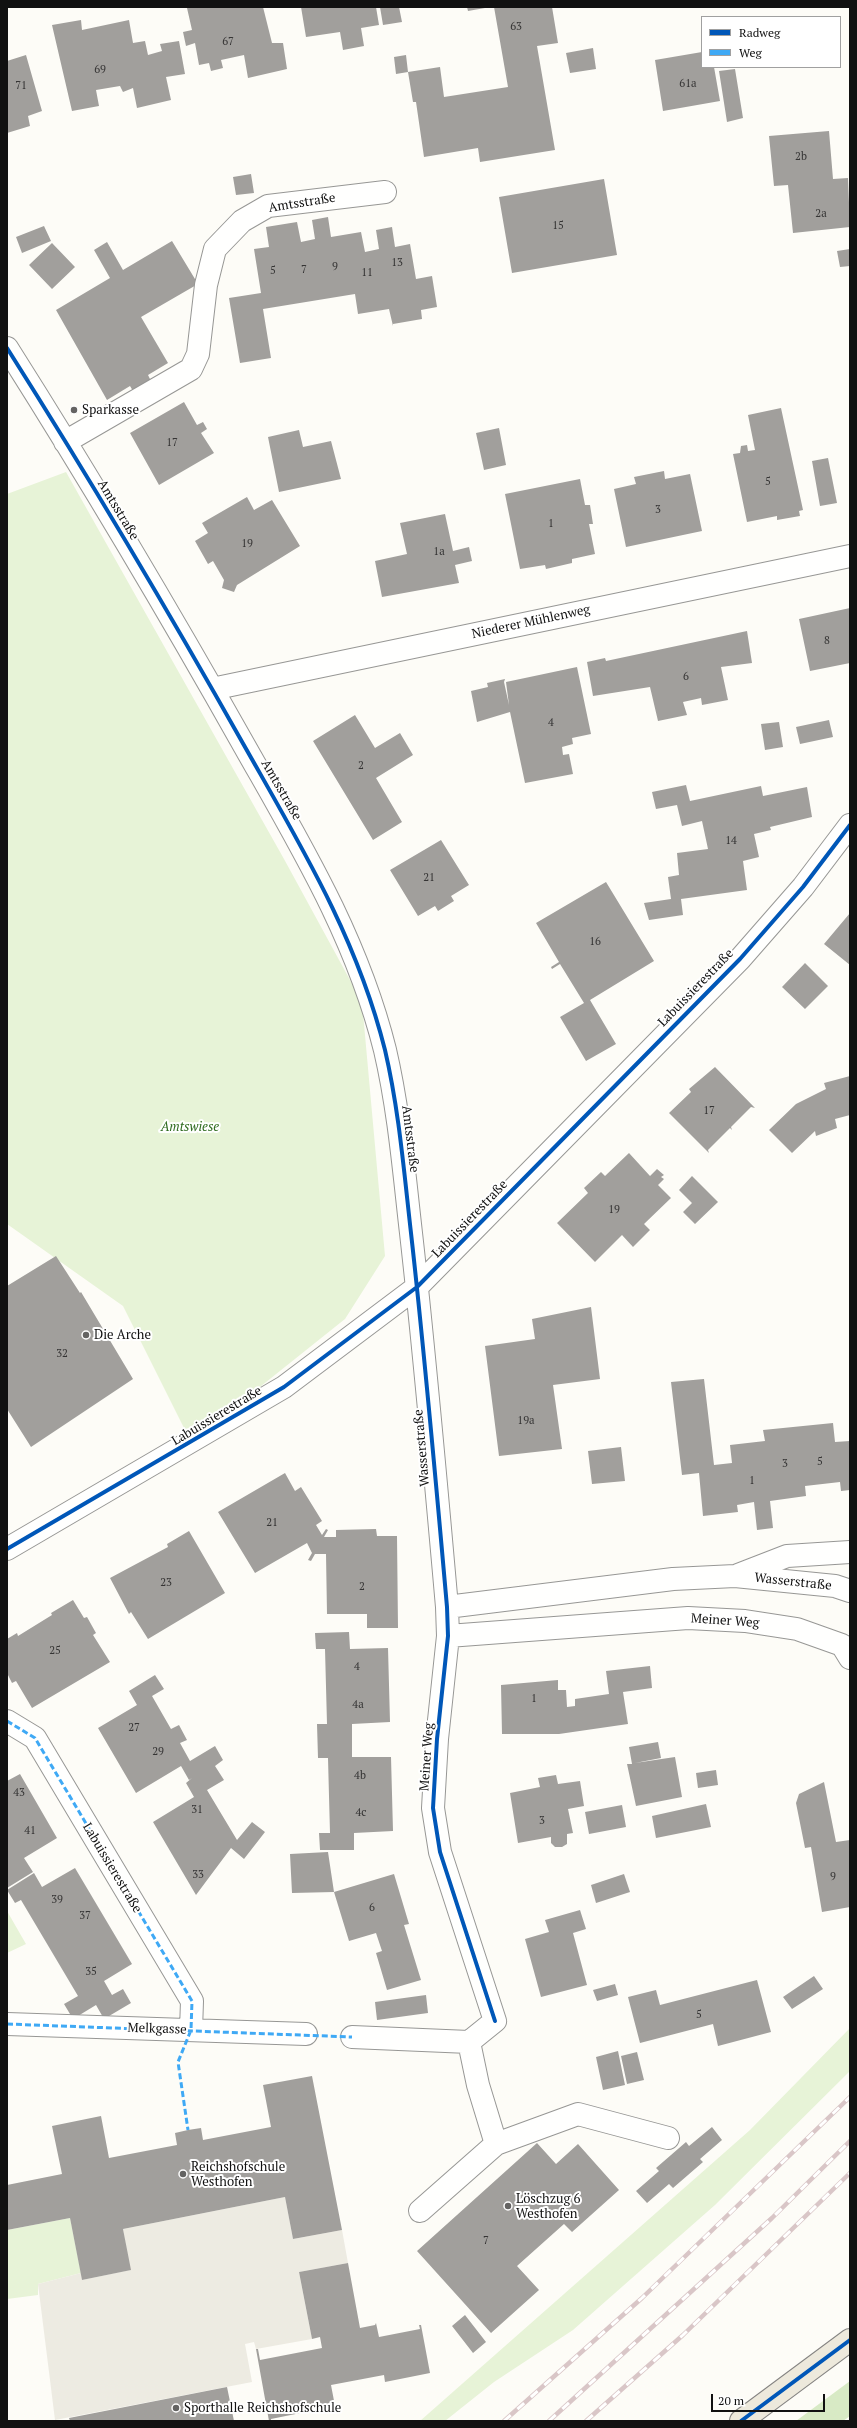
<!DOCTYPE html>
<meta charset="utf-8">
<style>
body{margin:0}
#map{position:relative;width:857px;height:2428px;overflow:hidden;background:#fdfcf7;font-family:"PT Serif",serif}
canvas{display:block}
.frame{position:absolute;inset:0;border:8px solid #111;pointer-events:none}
.legend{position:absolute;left:701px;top:16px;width:140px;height:52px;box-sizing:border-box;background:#fff;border:1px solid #a0a0a0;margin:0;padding:5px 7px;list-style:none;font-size:12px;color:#111}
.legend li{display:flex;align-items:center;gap:8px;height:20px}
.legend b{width:20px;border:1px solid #a0a0a0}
.scale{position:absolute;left:711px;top:2394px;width:114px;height:18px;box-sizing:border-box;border:2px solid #111;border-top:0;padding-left:5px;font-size:12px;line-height:14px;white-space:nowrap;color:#111;-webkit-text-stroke:3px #fff;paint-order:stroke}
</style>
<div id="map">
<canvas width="857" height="2428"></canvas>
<div class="frame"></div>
<ul class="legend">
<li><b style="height:5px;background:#0057b8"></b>Radweg</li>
<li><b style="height:5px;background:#3fa9f5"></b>Weg</li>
</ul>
<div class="scale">20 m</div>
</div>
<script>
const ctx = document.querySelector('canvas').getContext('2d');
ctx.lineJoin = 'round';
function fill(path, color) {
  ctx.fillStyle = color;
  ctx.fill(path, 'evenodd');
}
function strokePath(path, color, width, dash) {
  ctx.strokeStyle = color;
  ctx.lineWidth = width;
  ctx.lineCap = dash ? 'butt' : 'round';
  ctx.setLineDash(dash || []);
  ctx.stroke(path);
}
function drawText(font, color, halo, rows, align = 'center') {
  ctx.font = font + ' "PT Serif",serif';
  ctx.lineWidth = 4;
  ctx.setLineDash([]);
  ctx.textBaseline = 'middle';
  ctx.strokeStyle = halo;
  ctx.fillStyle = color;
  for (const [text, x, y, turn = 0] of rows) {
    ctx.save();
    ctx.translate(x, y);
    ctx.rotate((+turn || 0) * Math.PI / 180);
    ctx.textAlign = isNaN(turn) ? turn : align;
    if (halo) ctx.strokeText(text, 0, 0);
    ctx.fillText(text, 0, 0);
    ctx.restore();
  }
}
fill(new Path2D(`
 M66,472L284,859L362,1002L385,1256L345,1319L191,1442L123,1306L7,1224V494Z
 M7,1911L26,1944L7,1953Z
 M850,2028V2071L715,2205L573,2330L494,2382L445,2421H420L750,2130Z
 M70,2218L81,2273L38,2284V2295L7,2299V2230Z`), '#e7f3d7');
fill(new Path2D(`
 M850,2381V2416L843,2421H796Z`), '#d8eac5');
fill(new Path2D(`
 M285,2197L293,2239L342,2230L348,2263L299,2272L312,2339L256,2349L254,2342L245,2344L252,2382L55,2420L38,2284L81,2273L82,2280L130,2270L123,2229Z`), '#edebe2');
fill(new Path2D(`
 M263,7L272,43H283L287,69L248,78L244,55L221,60L223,68L211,71L209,63L199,65L195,43L186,46L183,32L192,30L187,8Z
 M301,7H376L379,25L361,28L364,46L343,50L340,32L306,37Z
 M380,7H399L402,22L383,25Z
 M467,7H485V8L468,11Z
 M494,7H552L558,43L537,46L555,150L480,162L478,148L424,157L416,102H413L408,72L440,67L444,97L508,87Z
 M81,20L82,30L129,20L133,43L145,41L148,55L162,51L160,44L179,41L185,74L166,77L171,100L137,108L133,88L123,92L120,86L96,90L99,106L72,111L52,25Z
 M593,48L596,69L570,73L566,53Z
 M702,52V67H714L720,101L663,111L655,60Z
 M26,55L42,111L28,116L30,126L7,133V61Z
 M406,55L408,72L396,74L394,57Z
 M735,69L743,118L727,122L719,71Z
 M829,131L833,179L848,178L850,227L793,233L788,185L774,186L769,136Z
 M251,174L254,193L236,195L233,177Z
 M604,179L617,255L512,273L499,197Z
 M328,217L331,237L361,232L365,252L379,249L376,230L392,227L395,247L410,244L416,279L432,276L437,307L421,310L422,319L393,324V326L389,309L358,314L355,294L263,309L271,358L240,363L229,298L261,293L254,249L269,247L266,227L297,222L301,242L315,239L312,220Z
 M44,226L51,241L22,253L16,237Z
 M172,241L198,284L141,317L168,363L148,375L151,381L133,391L130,386L107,400L56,310L110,278L94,250L107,242L123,270Z
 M52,243L75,267L52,289L29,265Z
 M850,249V266L840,267L837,251Z
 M184,402L197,425L203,422L207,429L201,433L214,453L159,485L130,433Z
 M781,408L803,510L799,511L800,516L777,520V516L747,522L733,454L740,453L741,446L747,445L748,451L755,450L748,415Z
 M499,428L506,465L484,470L476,433Z
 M299,430L303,447L331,441L341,479L279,492L268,437Z
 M828,458L837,503L820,506L812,461Z
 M664,471L665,479L690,474L702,531L626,547L614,489L636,484L634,477Z
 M580,479L585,505H590L593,524H589L595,554L572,559V563L546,569L545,565L520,569L505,494Z
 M247,497L254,510L272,500L300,546L237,585L234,592L222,588L224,580L213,561L208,564L195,541L208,533L202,523Z
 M445,514L453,551L469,547L472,561L455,565L459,583L382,597L375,561L407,554L400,523Z
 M850,608V663L810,671L799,619Z
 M747,631L752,663L721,667L728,700L702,705L701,698L683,702L687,715L658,721L650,687L593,696L587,662L605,658L606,661Z
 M577,667L591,734L572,738L573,744L562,747L563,755L569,754L573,774L525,783L510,712L477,722L471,691L488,687L487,683L505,679L504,682L509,705L506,682Z
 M355,715L375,748L400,733L413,755L376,778L402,822L373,840L313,741Z
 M829,720L833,737L800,744L796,727Z
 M779,722L783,747L765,750L761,724Z
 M686,785L690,801L761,786L763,796L807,787L812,817L770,827L771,830L754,834L759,857L743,861L747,890L681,899L683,915L649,920L644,903L671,899L668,877L679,875L677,853L708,849L702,821L682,826L677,805L656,809L652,792Z
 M441,840L469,885L451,896L454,901L438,911L435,906L418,916L390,870Z
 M606,882L654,961L590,1000L616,1044L586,1061L560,1017L584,1003L560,964L552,969L551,967L559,962L536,923Z
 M850,913V965L824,944Z
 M805,963L828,986L805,1009L782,987Z
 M715,1067L755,1108L751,1107L731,1127L732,1130L730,1128L708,1150L709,1153L669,1113L691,1092L689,1089Z
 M850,1076V1115L835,1119L837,1128L816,1136L815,1131L792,1153L769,1130L796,1104L826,1089L824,1083Z
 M629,1153L650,1176L657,1169L664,1175L661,1177L664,1179L658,1185L671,1198L644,1224L650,1230L633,1247L622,1235L595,1262L557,1223L588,1193L584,1188L601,1172L605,1176Z
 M692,1176L718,1202L695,1224L683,1212L692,1203L679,1190Z
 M56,1256L80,1293L81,1292L133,1379L31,1447L7,1409V1286Z
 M591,1307L600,1379L553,1385L562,1449L499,1456L485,1346L535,1339L532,1319Z
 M704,1379L714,1465L732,1463L730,1445L765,1441L763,1430L833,1423L835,1442L850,1441V1490L841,1491L840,1482L805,1486L806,1496L770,1501L773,1528L757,1530L754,1502L737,1505L738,1512L703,1516L699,1473L682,1475L671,1382Z
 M621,1447L625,1481L592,1484L588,1451Z
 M285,1473L295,1491L301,1487L322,1521L316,1525L322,1535L326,1529L328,1530L324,1537H336V1530L376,1529L377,1536H397L398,1628H367V1614H327L326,1554H315L311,1561L308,1560L312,1553L307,1543L255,1573L218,1512Z
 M189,1531L225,1593L148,1639L131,1612L129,1614L110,1578L168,1547L167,1544Z
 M73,1600L84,1618L87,1617L96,1633L93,1635L110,1662L32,1708L16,1681L12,1683L7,1673V1639L17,1633L18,1636L52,1615L51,1613Z
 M349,1632L350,1649L388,1648L390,1722L352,1724V1757H391L393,1831L354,1833V1850H320L319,1833H330L329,1796L328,1758H318L317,1724H327L325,1649H316L315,1633Z
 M650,1666L652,1688L623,1692L628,1724L559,1734H502L501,1685L558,1680V1690H566L567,1707L575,1706V1699L609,1694L606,1671Z
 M155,1675L164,1689L152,1696L171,1729L179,1725L187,1740L180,1743L190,1761L215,1746L223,1760L215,1766L224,1780L207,1790L237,1840L252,1822L265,1832L244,1859L231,1848L196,1895L153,1822L194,1797L186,1783L192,1778L189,1780L181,1766L136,1793L98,1728L137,1705L129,1691Z
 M658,1742L661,1758L635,1763L675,1757L682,1797L636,1806L627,1764H632L629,1747Z
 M716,1770L718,1785L698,1788L696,1773Z
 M20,1774L57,1838L24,1858L33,1872L7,1888V1781Z
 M556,1775L558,1784L580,1781L584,1806L568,1809L573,1833L567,1834V1844L562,1847H555L551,1843V1837L518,1843L510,1793L540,1787L538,1778Z
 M824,1782L836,1842L850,1840V1907L822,1912L811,1847L805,1848L796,1803L799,1794Z
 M706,1804L711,1827L656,1838L652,1816Z
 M622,1805L626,1827L589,1834L585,1812Z
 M328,1852L334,1892L292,1893L290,1854Z
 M75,1868L132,1964L104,1981L112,1995L123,1989L131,2003L104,2019L96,2005L73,2019L64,2004L78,1996L21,1900L15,1903L7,1890L34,1873L42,1887Z
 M394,1874L409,1924L404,1925L421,1980L387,1990L376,1953L382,1951L376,1933L349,1941L334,1892Z
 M624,1874L630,1892L596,1903L591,1885Z
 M580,1910L586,1929L573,1933L587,1985L541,1997L525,1939L549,1932L545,1920Z
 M814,1976L823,1989L792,2009L783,1997Z
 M757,1980L771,2032L718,2046L713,2024L640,2043L628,1997L656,1990L660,2005Z
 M615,1984L618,1995L597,2001L593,1990Z
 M426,1995L428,2013L377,2020L375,2002Z
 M618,2051L625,2085L603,2090L596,2057Z
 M637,2052L644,2080L627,2084L621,2056Z
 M312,2076L342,2230L293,2239L285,2197L123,2229L131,2270L82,2280L70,2218L7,2230V2185L62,2174L52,2126L101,2116L109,2158L177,2145L175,2133L188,2130L201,2128L203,2140L271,2127L263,2085Z
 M712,2127L722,2140L700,2159L703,2162L673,2188L669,2184L647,2203L636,2191L659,2171L656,2168L686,2142L689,2146Z
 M537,2143L556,2164L578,2144L619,2190L572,2232L564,2224L517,2266L539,2290L491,2333L417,2251Z
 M348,2263L360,2328L375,2325L376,2323L379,2337L420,2329L419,2325H421L430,2373L385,2382L384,2375L331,2385L335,2406L271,2419V2421H269L256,2349H258L260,2360L322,2348L320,2337L312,2339L299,2272Z
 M465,2315L486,2342L473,2353L452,2326Z
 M227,2387L234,2421H70L69,2418Z`), '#a19f9c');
const minor = new Path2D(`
 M7,348C90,479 169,612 245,747C301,846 357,938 385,1050C399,1110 404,1172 411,1233C425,1357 436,1482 447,1607L448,1636L437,1739L433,1808L440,1852L495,2021L469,2042L478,2085L496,2144L420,2211
 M65,442L191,369L198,354L206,285L215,249L242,221L268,206L385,192
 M212,689L850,556
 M7,1549L284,1387L417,1287L740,959L803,887L850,825
 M738,1575L787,1556L850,1552
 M447,1607L673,1579L735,1576L835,1586L850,1591
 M448,1636L688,1618L745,1621L797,1629L842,1645L850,1658
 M7,1721L35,1738L192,2001L191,2030
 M7,2024L306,2034
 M352,2037L469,2042
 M496,2144L578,2114L668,2138`);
const major = new Path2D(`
 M741,2421L850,2340`);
strokePath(minor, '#979795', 24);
strokePath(major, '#858482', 24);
strokePath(minor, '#fffffe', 22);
strokePath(major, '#ede9dc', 22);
const rail = new Path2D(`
 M504,2421L642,2298L850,2097
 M549,2421L772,2218L850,2141
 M586,2421L683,2335L850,2173`);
strokePath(rail, '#d9c6c7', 4.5);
strokePath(rail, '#fff', 3, [9]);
strokePath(new Path2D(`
 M7,1721L35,1738L192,2001L191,2030L178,2062L188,2130
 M7,2024L352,2037`), '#3fa9f5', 3, [6, 3]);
strokePath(new Path2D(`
 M7,348C90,479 169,612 245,747C301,846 357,938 385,1050C399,1110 404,1172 411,1233C425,1357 436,1482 447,1607L448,1636L437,1739L433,1808L440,1852L495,2021
 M7,1549L284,1387L417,1287L740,959L803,887L850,825
 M741,2421L850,2340`), '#0057b8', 4);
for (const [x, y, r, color] of [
 [74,410,4,"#646362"],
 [86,1335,4,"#646362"],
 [183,2174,4,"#646362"],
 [508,2206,4,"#646362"],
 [176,2408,4,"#646362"]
]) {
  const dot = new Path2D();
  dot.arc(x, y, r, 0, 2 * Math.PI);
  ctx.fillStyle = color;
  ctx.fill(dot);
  strokePath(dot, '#fff', 1.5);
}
drawText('11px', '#353434', null, [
 ["63",516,27],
 ["67",228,42],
 ["69",100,70],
 ["61a",688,84],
 ["71",21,86],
 ["2b",801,157],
 ["2a",821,214],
 ["15",558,226],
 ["13",397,263],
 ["9",335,267],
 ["7",304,270],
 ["5",273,271],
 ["11",367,273],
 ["17",172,443],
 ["5",768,482],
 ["3",658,510],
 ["1",551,524],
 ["19",247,544],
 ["1a",439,552],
 ["8",827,641],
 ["6",686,677],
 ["4",551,723],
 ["2",361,766],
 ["14",731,841],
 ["21",429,878],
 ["16",595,942],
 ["17",709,1111],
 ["19",614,1210],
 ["32",62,1354],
 ["19a",526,1421],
 ["5",820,1462],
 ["3",785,1464],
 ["1",752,1481],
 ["21",272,1523],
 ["23",166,1583],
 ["2",362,1587],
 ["25",55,1651],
 ["4",357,1667],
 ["1",534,1699],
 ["4a",358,1705],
 ["27",134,1728],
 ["29",158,1752],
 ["4b",360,1776],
 ["43",19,1793],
 ["31",197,1810],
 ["4c",361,1813],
 ["3",542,1821],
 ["41",30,1831],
 ["33",198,1875],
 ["9",833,1877],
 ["39",57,1900],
 ["6",372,1908],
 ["37",85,1916],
 ["35",91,1972],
 ["5",699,2015],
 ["7",486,2241]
]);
drawText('13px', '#111', '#fff', [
 ["Amtsstraße",302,203,-9],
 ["Amtsstraße",118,510,59],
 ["Niederer Mühlenweg",531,622,-12],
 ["Amtsstraße",281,790,60],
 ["Labuissierestraße",696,988,-46],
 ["Amtsstraße",410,1139,83],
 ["Labuissierestraße",470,1219,-46],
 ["Labuissierestraße",217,1416,-31],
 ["Wasserstraße",422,1448,-95],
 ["Wasserstraße",793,1582,6],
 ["Meiner Weg",725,1621,4],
 ["Meiner Weg",427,1757,-86],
 ["Labuissierestraße",112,1868,59],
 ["Melkgasse",157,2029,2]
]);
drawText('13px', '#111', '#fff', [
 ["Sparkasse",82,410],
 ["Die Arche",94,1335],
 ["Reichshofschule",191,2167],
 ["Westhofen",191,2182],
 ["Löschzug 6",516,2199],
 ["Westhofen",516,2214],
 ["Sporthalle Reichshofschule",184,2408]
], 'left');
drawText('italic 13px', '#2f6b1f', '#fff', [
 ["Amtswiese",190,1127]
]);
</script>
